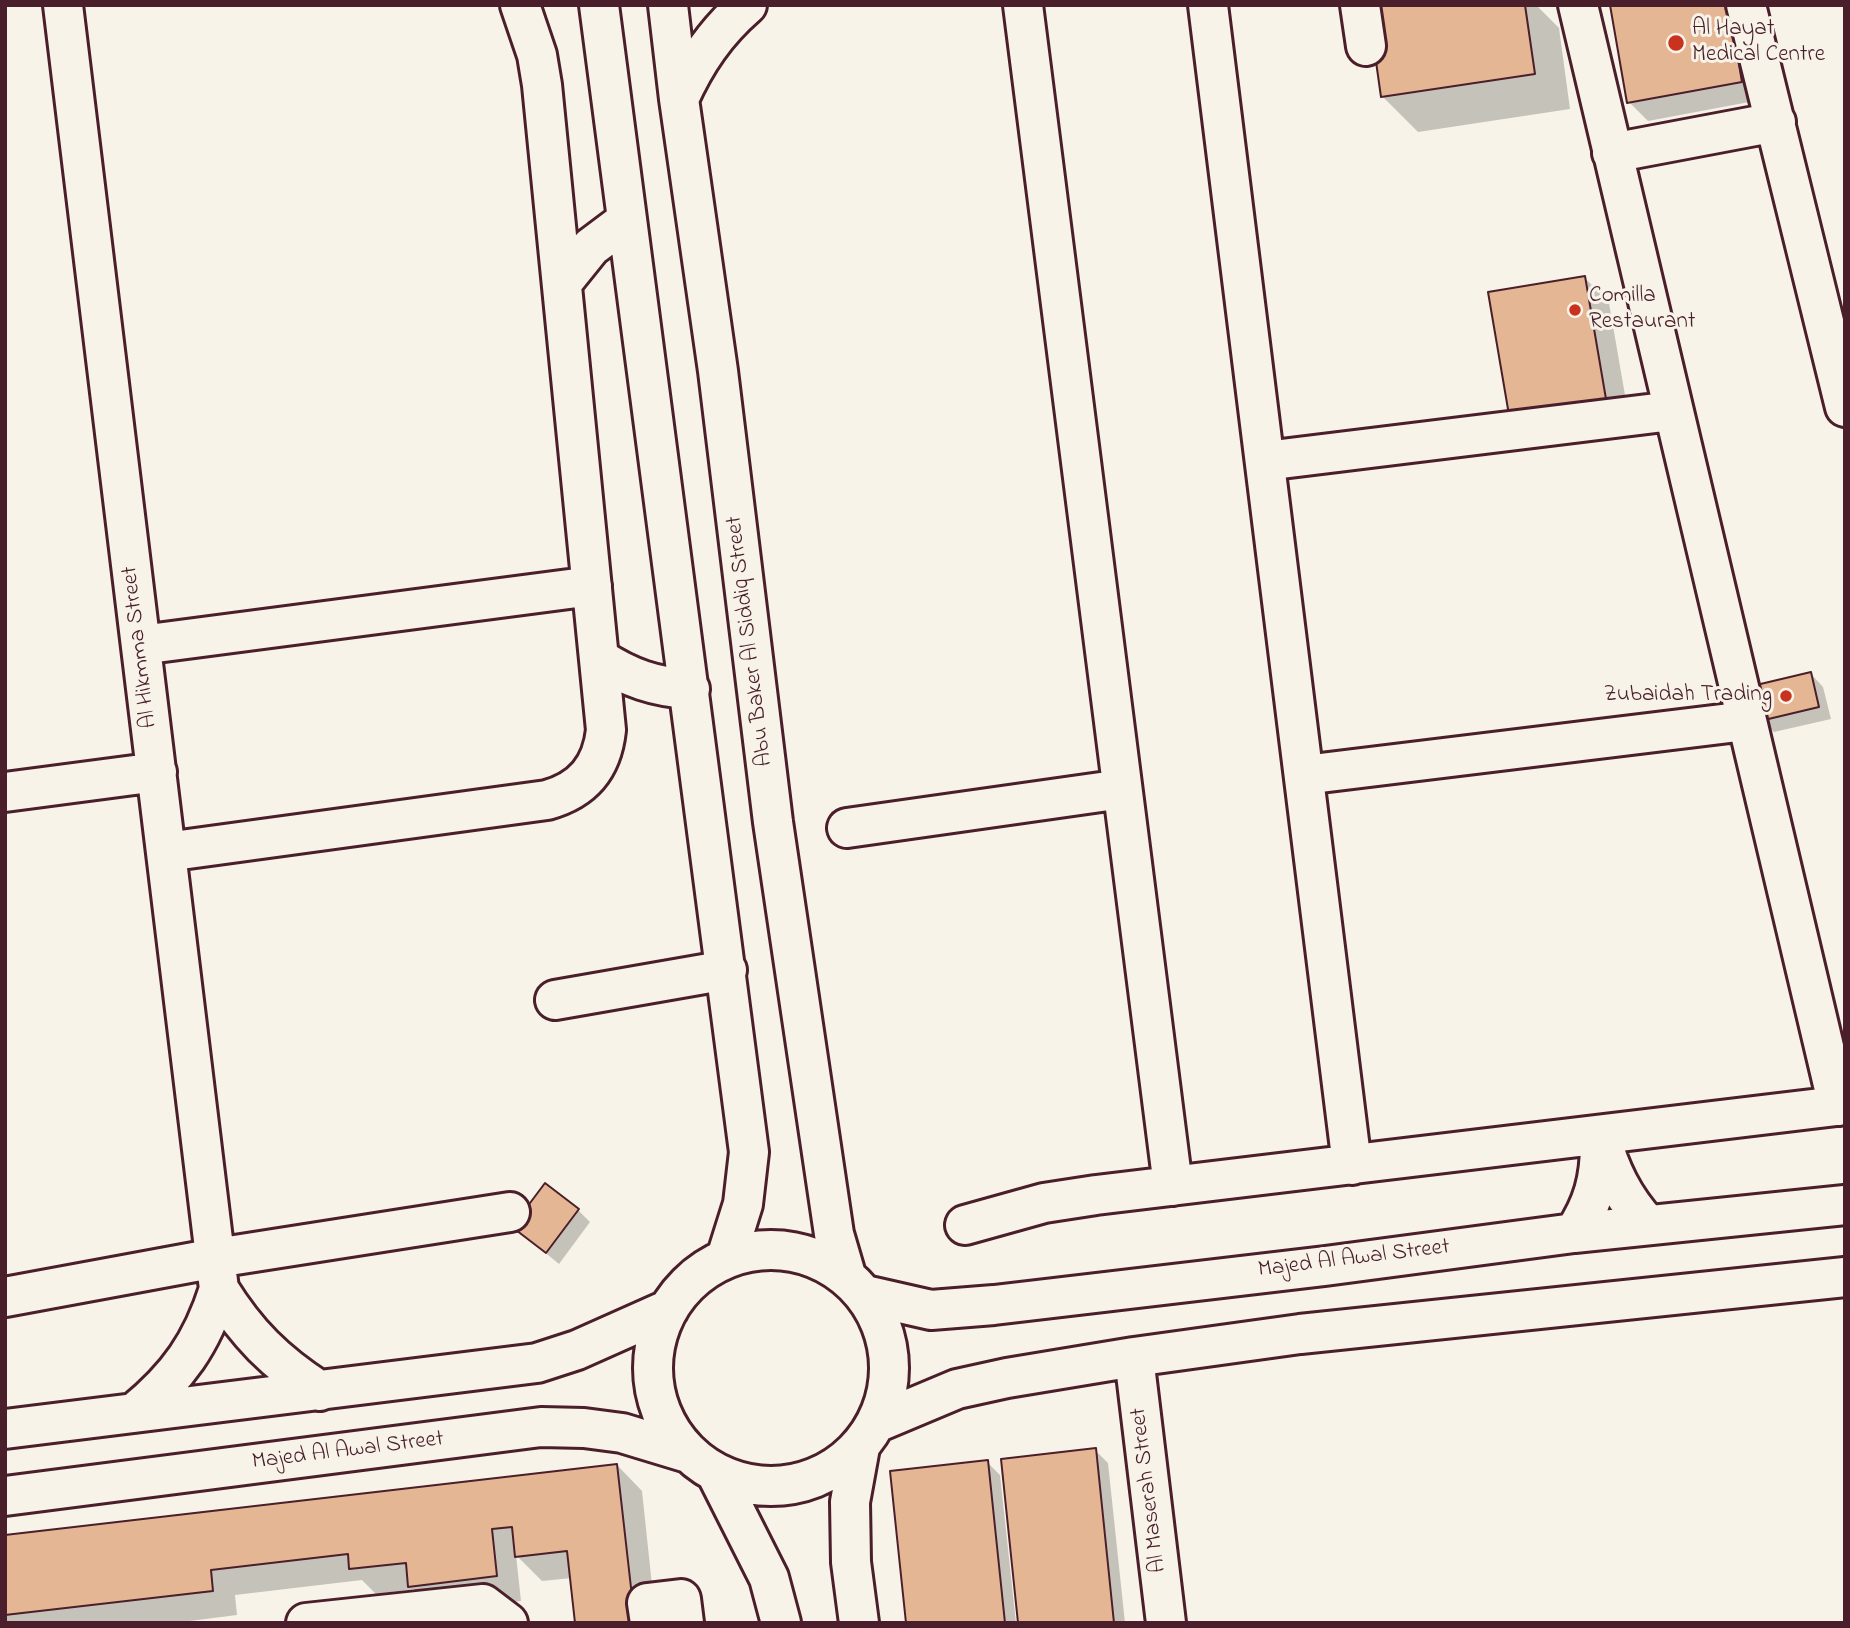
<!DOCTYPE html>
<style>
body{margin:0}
#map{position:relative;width:1850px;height:1628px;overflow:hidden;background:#f7f3e8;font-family:"Indie Flower",sans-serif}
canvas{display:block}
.frame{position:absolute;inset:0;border:7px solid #4a1f2b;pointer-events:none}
</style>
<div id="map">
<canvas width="1850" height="1628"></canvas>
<div class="frame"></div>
</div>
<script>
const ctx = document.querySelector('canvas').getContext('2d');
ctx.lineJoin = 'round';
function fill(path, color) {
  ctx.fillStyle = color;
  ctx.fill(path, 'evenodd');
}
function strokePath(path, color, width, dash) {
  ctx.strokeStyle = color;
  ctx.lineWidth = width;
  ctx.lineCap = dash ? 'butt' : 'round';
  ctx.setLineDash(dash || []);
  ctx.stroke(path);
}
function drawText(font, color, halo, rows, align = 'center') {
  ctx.font = font + ' "Indie Flower",sans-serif';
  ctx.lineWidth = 6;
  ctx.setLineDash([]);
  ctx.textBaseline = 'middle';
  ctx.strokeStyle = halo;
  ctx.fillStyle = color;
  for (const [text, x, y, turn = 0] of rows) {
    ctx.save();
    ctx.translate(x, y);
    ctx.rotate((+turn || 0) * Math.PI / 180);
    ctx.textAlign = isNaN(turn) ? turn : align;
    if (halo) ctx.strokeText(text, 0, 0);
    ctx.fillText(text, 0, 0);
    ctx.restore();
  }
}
fill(new Path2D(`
 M1370,5H1536L1559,28L1570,109L1418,132L1382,96Z
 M1743,5L1760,100L1648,121L1629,102Z
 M1584,277L1609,303L1630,424L1536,440Z
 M1811,674L1823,687L1831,719L1774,732L1762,720Z
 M578,1210L590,1222L559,1264L514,1227Z
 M1095,1450L1108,1463L1125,1623H1020Z
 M987,1462L1000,1475L1016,1623H908Z
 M617,1465L642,1491L656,1623L572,1578L542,1581L516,1555L521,1601L435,1611L414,1589L376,1594L362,1580L235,1595L237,1615L174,1623H5V1537Z`), '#0003');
const building = new Path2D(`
 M1368,5H1525L1535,74L1381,97Z
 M1610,5H1729L1742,82L1627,103Z
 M1585,276L1606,399L1509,415L1488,292Z
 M1811,672L1819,707L1760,721L1752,686Z
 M545,1183L579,1209L546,1253L512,1227Z
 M1096,1448L1114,1623H1018L1001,1459Z
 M988,1460L1005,1623H906L890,1471Z
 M617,1464L635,1623H575L567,1551L515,1557L512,1527L492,1529L497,1576L408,1587L406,1563L349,1569L348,1554L211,1570L213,1591L5,1615V1535Z`);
fill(building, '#e4b694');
strokePath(building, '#4a1f2b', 2);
const minor = new Path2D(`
 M63,5L219,1289C202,1343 178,1377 134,1413
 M599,5L749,1152L743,1204L726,1258
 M668,5L679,99L718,371L773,822L834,1234L846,1275
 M1023,5L1173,1186
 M1208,5L1352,1165
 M1360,5L1366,46
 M1578,5L1838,1106
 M1746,5L1845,407
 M679,99C696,61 716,32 747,5
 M1612,153L1776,122
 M562,283L591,247L627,220
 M1265,461L1672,411
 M141,645L592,586
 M600,659C629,678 655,687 690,689
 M1304,775L1746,721
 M5,792L157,772
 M847,828L1122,789
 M166,852L547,800C583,790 602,767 606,730L542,85L537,55L520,5
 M555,1000L727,970
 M1600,1135C1610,1170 1623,1198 1648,1225
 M965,1225L1044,1203L1096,1195L1845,1105
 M1574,1233C1593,1204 1600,1179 1600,1144
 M653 1368a118 118 0 1 1 236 0a118 118 0 1 1-236 0Z
 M219,1289C247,1334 275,1362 320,1391
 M865,1295L931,1310L994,1305L1325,1266L1574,1233L1845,1205
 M5,1297L216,1258L510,1212
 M1134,1357L1166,1623
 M876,1423L957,1389L1007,1378L1134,1357L1300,1334L1845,1277
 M5,1429L537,1363L577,1350L669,1309
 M716,1473L769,1578L781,1623
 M5,1496L541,1427L584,1428L622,1433L688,1453
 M306,1623L483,1604L508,1623
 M650,1623L647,1603L681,1599L684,1623
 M859,1623L851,1562L850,1502L860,1447`);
strokePath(minor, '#4a1f2b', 44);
strokePath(minor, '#f7f3e8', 38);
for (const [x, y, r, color] of [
 [1676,43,9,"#c8321e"],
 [1575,310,7,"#c8321e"],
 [1786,696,7,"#c8321e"]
]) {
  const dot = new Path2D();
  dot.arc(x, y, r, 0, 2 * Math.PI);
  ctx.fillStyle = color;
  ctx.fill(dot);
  strokePath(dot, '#f7f3e8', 2.5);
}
drawText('23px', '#4a1f2b', '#f7f3e8', [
 ["Al Hayat",1692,30],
 ["Medical Centre",1692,56],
 ["Comilla",1589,297],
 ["Restaurant",1589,323],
 ["Zubaidah Trading",1772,696,"right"]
], 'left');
drawText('23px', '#4a1f2b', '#f7f3e8', [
 ["Abu Baker Al Siddiq Street",751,641,-97],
 ["Al Hikmma Street",141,647,-97],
 ["Majed Al Awal Street",1354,1260,-7],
 ["Majed Al Awal Street",348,1452,-7],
 ["Al Maserah Street",1150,1490,-97]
]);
</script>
